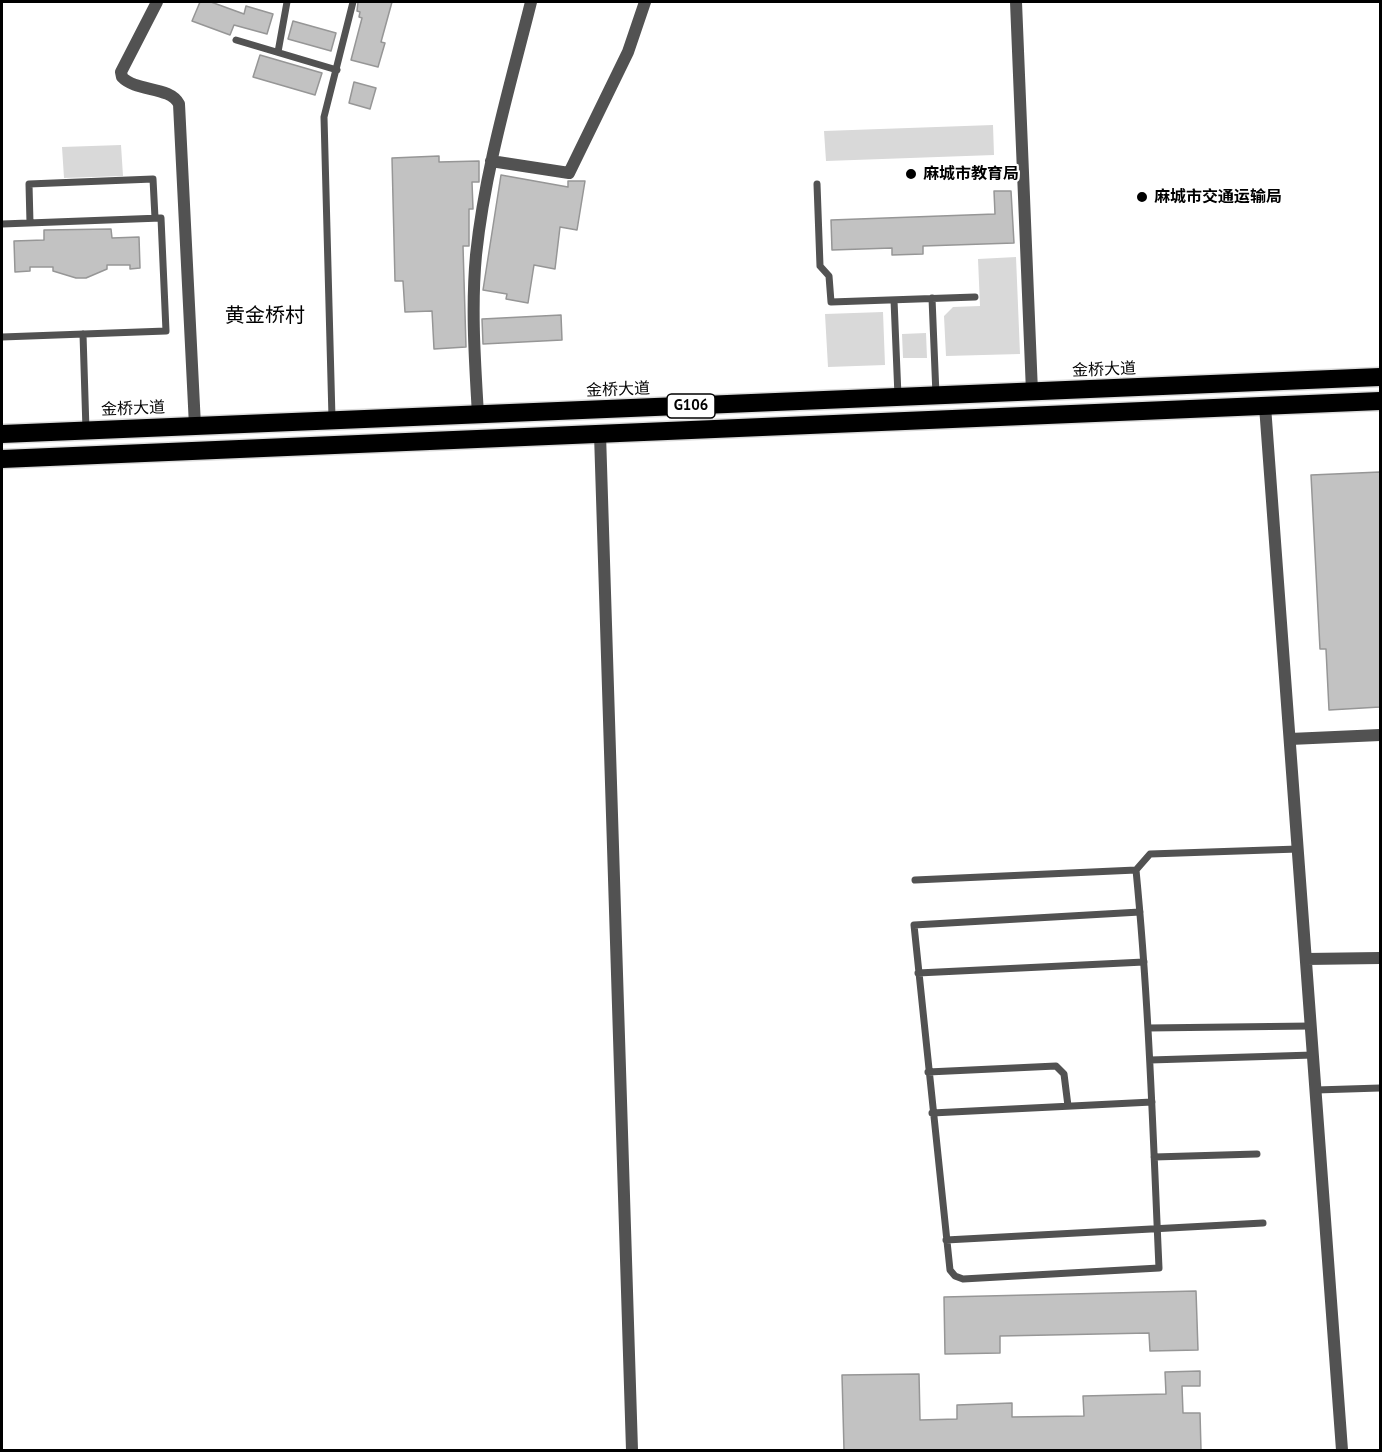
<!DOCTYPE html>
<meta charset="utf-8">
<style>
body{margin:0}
#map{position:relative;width:1382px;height:1452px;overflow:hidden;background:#fff;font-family:"PT Sans",sans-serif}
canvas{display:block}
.frame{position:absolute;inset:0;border:3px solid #000;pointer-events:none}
</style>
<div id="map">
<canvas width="1382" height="1452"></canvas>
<div class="frame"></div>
</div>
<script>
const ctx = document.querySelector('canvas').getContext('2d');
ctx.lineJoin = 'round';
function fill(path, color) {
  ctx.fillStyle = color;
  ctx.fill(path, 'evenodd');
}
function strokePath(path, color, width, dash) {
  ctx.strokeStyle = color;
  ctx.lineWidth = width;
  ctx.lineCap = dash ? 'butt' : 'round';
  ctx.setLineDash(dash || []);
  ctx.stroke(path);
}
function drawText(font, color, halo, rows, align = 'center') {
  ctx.font = font + ' "PT Sans","Noto Sans SC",sans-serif';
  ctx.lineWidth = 4.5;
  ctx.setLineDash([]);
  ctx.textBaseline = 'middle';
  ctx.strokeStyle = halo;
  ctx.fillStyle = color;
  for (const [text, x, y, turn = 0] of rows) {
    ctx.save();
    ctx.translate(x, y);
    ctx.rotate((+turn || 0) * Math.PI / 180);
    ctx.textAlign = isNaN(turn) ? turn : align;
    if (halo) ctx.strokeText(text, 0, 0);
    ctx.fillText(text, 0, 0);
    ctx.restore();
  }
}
fill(new Path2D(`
 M993,125L994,155L826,161L824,131Z
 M121,145L123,176L64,178L62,147Z
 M1016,257L1020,354L946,356L944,316L953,307L980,306L978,259Z
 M883,312L885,365L828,367L825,314Z
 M926,333L927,358H903L902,334Z`), '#d9d9d9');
const building = new Path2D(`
 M200,2H211L244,14L246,6L273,14L267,34L234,25L230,35L192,21Z
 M358,2H392L381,42L385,43L378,67L351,60L362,18L359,17L360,12L357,11Z
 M293,21L336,33L331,51L288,39Z
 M260,55L322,73L315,95L253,77Z
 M354,82L376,88L370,109L349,103Z
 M439,156V162L479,161V182H472L473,209H469V246H463L466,347L434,349L432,311L405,312L403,281H395L392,158Z
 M501,175L568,187V181H585L577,230L560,227L555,269L534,265L528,303L506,299L507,294L483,290Z
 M994,191H1011L1014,243L923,246V254L892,255V248L832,250L831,220L995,214Z
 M111,229L112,238L139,237L140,268L130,269V265H107V269L86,278H76L53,271V267H30V271L15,272L14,241L44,240V230Z
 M561,315L562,340L483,344L482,319Z
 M1380,472V707L1329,710L1326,649H1320L1311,475Z
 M1196,1291L1198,1350L1150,1351L1149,1333L1000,1336V1353L945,1354L944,1297Z
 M1200,1371V1386H1182L1183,1413H1200L1201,1450H844L842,1375L919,1374L920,1420L957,1419V1405L1012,1403V1417L1084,1416L1083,1396L1166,1394L1165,1372Z`);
fill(building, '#c2c2c2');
strokePath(building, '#969696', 1.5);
const highway = new Path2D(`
 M2,434L1380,377
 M2,459L1380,401`);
strokePath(highway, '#dbdbdb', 21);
strokePath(new Path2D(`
 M236,40L337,70
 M278,52L287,2
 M817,184L820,266L829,276L831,302L975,297
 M30,223L29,184L153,179L155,218
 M2,224L161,218L166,331L2,337
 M932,298L936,395
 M894,300L898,396
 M83,334L86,430
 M332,418L324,117L353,2
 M915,880L1136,870
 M1140,912L914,925L950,1270L955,1276L963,1279L1159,1268C1153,1135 1149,1003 1136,870L1150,854L1298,849
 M918,973L1144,962
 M1148,1028L1311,1026
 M1150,1060L1313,1055
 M928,1072L1056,1066L1064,1074L1068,1106
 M1316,1090L1380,1088
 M932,1113L1152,1102
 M1154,1157L1257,1154
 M946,1240L1263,1223`), '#525252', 7);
strokePath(new Path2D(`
 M157,2L121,72L122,77C136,92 170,86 179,104L195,426
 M1016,2L1032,392
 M491,161L569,173L628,52L645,2
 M1265,406L1342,1450
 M478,415C475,362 471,309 476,255C485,169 510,86 531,2
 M600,434L632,1450
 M1290,739L1380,735
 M1306,959L1380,958`), '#525252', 12);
strokePath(highway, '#000', 18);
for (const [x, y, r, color] of [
 [911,174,6,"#000"],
 [1142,197,6,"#000"]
]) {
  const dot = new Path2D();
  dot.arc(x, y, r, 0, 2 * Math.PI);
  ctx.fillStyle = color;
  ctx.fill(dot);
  strokePath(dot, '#fff', 2);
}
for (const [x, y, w] of [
 [691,406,48]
]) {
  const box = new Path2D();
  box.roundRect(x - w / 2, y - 12, w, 24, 4.5);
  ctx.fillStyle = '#fff';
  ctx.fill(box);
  strokePath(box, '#000', 1.5);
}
drawText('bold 15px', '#000', null, [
 ["G106",691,406]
]);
drawText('bold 16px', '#000', '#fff', [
 ["麻城市教育局",923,174],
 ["麻城市交通运输局",1154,197]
], 'left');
drawText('16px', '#000', '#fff', [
 ["金桥大道",1104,370,-2],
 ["金桥大道",618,390,-2],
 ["金桥大道",133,409,-2]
]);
drawText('20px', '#000', '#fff', [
 ["黄金桥村",265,316]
]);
</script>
